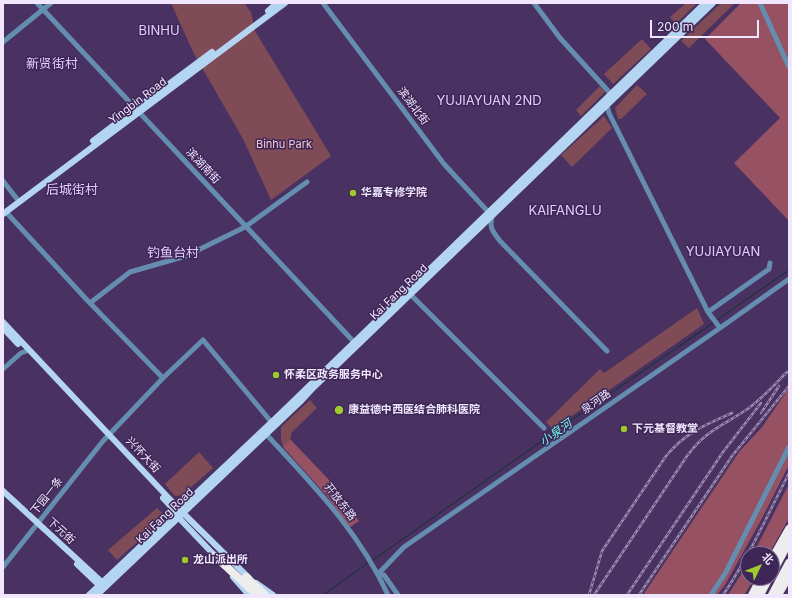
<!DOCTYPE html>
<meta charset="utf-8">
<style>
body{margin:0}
#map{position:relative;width:792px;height:598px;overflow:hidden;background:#493261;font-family:Inter,"Noto Sans SC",sans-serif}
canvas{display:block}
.frame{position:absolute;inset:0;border:4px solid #f0e6fe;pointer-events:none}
.north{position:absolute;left:740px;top:546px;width:40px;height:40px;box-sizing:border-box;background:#3e2756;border:1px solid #857399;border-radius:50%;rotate:47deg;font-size:11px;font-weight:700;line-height:16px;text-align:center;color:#f0e6fe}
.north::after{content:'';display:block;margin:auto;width:14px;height:18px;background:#9eca2f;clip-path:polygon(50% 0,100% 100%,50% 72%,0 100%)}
.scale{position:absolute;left:650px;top:20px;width:109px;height:18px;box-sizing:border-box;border:2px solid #f0e6fe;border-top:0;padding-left:5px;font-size:12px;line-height:14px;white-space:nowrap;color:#f0e6fe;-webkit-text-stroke:3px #3e2756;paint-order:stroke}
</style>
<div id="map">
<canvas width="792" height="598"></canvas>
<div class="frame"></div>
<div class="north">北</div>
<div class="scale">200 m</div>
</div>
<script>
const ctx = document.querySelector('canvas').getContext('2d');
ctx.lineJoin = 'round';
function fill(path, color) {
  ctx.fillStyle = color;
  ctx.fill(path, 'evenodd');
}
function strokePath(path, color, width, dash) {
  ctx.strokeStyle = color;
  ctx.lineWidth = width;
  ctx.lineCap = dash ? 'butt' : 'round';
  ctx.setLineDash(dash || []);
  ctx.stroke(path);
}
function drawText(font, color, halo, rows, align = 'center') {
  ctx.font = font + ' Inter,"Noto Sans SC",sans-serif';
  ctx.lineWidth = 3;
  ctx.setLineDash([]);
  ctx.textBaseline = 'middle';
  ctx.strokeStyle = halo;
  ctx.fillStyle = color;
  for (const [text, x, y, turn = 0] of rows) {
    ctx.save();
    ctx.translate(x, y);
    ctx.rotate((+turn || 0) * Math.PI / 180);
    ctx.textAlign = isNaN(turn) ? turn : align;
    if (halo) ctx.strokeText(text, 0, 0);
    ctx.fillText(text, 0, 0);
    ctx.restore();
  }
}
fill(new Path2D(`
 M171,3H244L251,12L255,31L331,156L271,200L243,139L193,52Z
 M686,3H697L676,24L670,17Z
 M721,3H735L689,48L681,41Z
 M642,39L651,49L613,84L604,74Z
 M637,85L647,94L621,119H618L615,108Z
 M600,86L605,92L581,116L576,110Z
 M604,116L612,128L572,167L561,155Z
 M697,308L704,324L553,429L546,422L600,369L604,373Z
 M310,400L317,408L292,432L290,439L283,447L281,439V427Z
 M199,452L213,468L182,495L175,496L165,484Z
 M157,508L162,513L161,521L117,560L108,550Z`), '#7f4b57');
fill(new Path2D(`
 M741,3H789V221L734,163L780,118L705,39Z
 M789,388V465L760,522L725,585L717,595H643L739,452L762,427Z
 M290,439L330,481L359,521L350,527L326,495L283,447Z
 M789,484V518L769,554H753Z
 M748,563V578H755L744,595H728Z`), '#965162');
strokePath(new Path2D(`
 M717,320L789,270
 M373,560L586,410L713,323
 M323,595L368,563`), '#12322e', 1);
strokePath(new Path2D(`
 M37,3L354,342
 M323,3L444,164L492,216C489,229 493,231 500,241L607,351
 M534,3L560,38L610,93L607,105L609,113L708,312L720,328
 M760,3L789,67
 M3,42L51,3
 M3,181L17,199
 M6,212L87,300L163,378
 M408,292L544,428
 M90,303L130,272L186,256L245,227L307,182
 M708,312L769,269L770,263
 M3,369L21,353L29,350
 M265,433C312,484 359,531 388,595
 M3,567L103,441L163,378L203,340L273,424
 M378,574L404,547L720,328L789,279
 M378,574L384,575L398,595
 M711,595L726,572L789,447`), '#648db0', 5);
strokePath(new Path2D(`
 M268,11L277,3
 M93,141L118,122L212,52
 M3,214L285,3
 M3,322L179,509L249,578
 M3,328L18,344
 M3,491L105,585
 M163,498L176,512L178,517L217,558
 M77,564L102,588
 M233,577L249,595
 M256,583L273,595
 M89,595L277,417L705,3
 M97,595L302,400L313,388L713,3`), '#b4d5f1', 6);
strokePath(new Path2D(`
 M215,556L257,595
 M772,559L789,529
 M772,573L789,542
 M246,577L265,595
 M752,595L761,578
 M760,595L769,578
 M772,595L789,563
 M778,595L789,576`), '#ededed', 8);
const rail = new Path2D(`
 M761,413L779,386
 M589,595L602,551L666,456C686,432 705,425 732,413
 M594,595L687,456C705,431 722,426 746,410C761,400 774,385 787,372
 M627,595L723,452L761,403
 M639,595L732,456L789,386
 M723,595C749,557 768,514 789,473`);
strokePath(rail, '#9b8bae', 2.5);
strokePath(rail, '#3e2756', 1, [3]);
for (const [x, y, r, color] of [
 [353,193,4,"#9eca2f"],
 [276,375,4,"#9eca2f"],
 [339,410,5,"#9eca2f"],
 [624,429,4,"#9eca2f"],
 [185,560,4,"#9eca2f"]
]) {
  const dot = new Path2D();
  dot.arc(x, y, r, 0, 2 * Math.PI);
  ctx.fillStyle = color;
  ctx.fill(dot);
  strokePath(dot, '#3e2756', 1.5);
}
drawText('11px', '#f0e6fe', '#3e2756', [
 ["Yingbin Road",138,101,-37],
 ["滨湖北街",413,106,53],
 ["滨湖南街",203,166,47],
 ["Kai Fang Road",399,292,-44],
 ["泉河路",596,402,-35],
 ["兴怀大街",143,455,47],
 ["下园一条",47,496,-52],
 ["开放东路",340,502,52],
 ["Kai Fang Road",165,516,-44],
 ["下元街",61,531,42]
]);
drawText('11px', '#f5cad3', '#3e2756', [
 ["Binhu Park",284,145]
]);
drawText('bold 11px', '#f0e6fe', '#3e2756', [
 ["华嘉专修学院",361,193],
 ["怀柔区政务服务中心",284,375],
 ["康益德中西医结合肺科医院",348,410],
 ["下元基督教堂",632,429],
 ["龙山派出所",193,560]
], 'left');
drawText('italic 12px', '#71feed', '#3e2756', [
 ["小泉河",556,433,-35]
]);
drawText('13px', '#e1cdfb', '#3e2756', [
 ["BINHU",159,31],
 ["新贤街村",52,64],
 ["YUJIAYUAN 2ND",489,101],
 ["后城街村",72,190],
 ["KAIFANGLU",565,211],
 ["YUJIAYUAN",723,252],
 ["钓鱼台村",173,253]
]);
</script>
